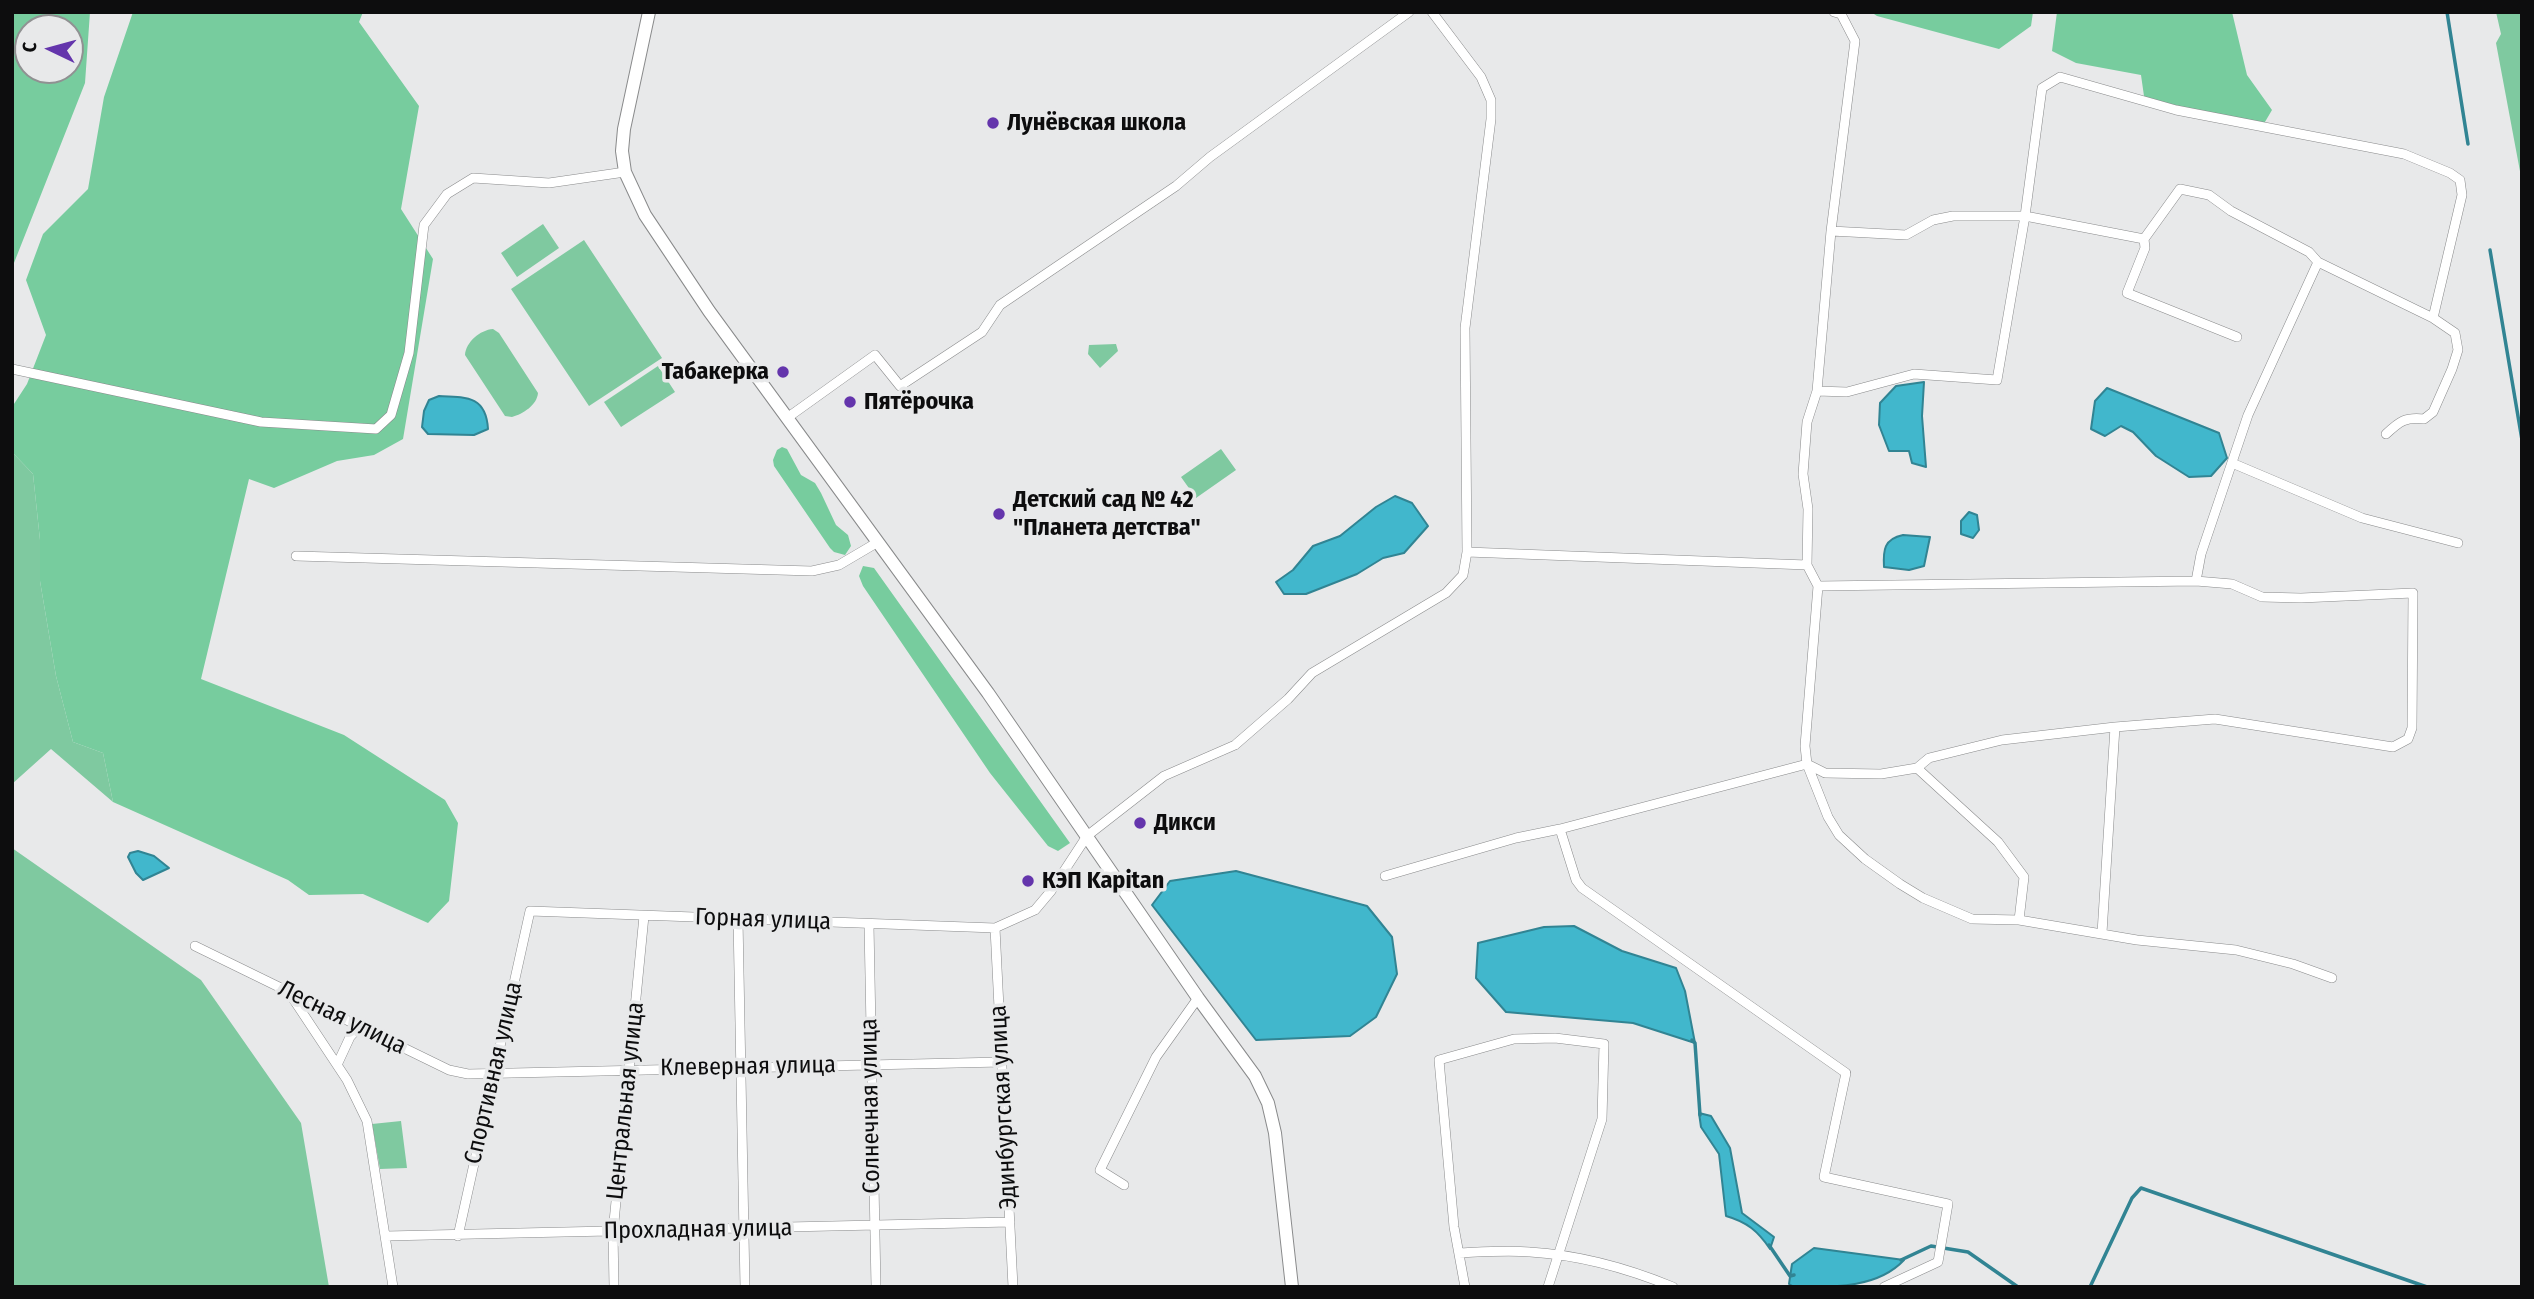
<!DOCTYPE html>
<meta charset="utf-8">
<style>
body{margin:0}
#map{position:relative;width:2534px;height:1299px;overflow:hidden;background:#e8e9ea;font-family:"Fira Sans Condensed",sans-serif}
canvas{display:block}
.frame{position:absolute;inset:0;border:14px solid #0d0d0e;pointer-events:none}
.north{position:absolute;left:14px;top:14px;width:70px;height:70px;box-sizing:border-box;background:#e8e9ea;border:2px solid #909192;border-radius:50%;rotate:275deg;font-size:19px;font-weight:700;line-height:28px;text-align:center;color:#0d0d0e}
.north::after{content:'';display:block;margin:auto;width:24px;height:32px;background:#6435ac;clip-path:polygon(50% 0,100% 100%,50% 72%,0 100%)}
</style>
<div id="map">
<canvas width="2534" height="1299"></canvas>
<div class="frame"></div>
<div class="north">С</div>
</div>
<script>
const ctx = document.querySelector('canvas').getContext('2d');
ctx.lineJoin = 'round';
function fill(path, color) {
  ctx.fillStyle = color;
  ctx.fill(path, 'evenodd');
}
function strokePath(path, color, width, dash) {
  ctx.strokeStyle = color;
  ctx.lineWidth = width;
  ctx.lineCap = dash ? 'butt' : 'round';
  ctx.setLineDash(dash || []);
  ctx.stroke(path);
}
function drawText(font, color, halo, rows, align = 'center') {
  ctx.font = font + ' "Fira Sans Condensed",sans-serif';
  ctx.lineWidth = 7;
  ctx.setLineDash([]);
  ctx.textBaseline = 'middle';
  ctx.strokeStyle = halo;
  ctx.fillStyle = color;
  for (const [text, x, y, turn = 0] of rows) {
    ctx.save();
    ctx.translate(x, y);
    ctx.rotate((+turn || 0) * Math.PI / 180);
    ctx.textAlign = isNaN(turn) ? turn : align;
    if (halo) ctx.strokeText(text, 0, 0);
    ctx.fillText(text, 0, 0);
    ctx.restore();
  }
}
fill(new Path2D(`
 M2496,12H2522V182L2496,43L2501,34Z
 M543,224L559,248L517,277L501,253Z
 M584,240L662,358L589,406L511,289Z
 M493,329L499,333L538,393C537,405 523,414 512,417L505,416L465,355C466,342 480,330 493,329Z
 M1116,344L1118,351L1100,368L1088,354L1089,345Z
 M658,366L675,392L621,427L604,402Z
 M1221,449L1236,470L1196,498L1181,477Z
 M12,452L33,474L40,540V581L56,676L73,742L103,753L113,802L51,749L12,784Z
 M12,848L201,980L301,1123L329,1287H12Z
 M401,1121L407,1168L380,1169L372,1124Z`), '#7fc9a0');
fill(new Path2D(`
 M12,12H90L85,83L12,268ZM70,28V70H28V28Z
 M133,12H363L359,22L419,106L401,209L433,259L403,439L374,455L337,461L274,488L249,479L201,679L344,735L445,800L458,823L449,901L428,923L363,894L309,895L288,880L113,802L103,753L73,742L56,676L40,581V540L33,474L12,452V407L27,384L46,335L26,280L43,234L88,189L104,97Z
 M1871,12H2033L2031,26L1999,49L1877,16Z
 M2057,12H2232L2247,75L2272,110L2262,127L2145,103L2141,75L2076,63L2052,51Z
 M782,447L787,449L801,475L815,483L821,493L836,525L848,535L851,546L845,555L834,552L830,548L774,466L773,460L777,450Z
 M863,566L874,568L1070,843L1058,851L1048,846L990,773L863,586L859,576Z`), '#77cc9e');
const water = new Path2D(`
 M1924,382L1922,416L1926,467L1912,463L1909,451H1889L1879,425L1880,403L1896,386Z
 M2107,388L2219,433L2227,458L2211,476L2189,477L2156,456L2133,432L2121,426L2105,436L2091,429L2095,401Z
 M439,396C467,397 486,396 488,429L474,435L428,434L422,427L424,411L429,400Z
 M1395,496L1412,503L1428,526L1404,553L1383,558L1357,574L1306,594H1284L1276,582L1293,570L1313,546L1340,536L1376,507Z
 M1969,512L1977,515L1979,530L1973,538L1961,534V521Z
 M1903,535L1930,537L1924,566L1909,570L1884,567C1883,550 1884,539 1903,535Z
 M138,851L154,856L169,868L143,880L136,873L128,857L130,853Z
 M1236,871L1367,906L1392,937L1397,974L1376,1017L1350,1036L1256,1040L1152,905L1170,881Z
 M1574,926L1622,951L1676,968L1685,991L1695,1043L1633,1023L1506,1012L1476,978L1478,943L1544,927Z
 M1699,1113L1711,1116L1730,1148L1742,1213L1774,1237L1770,1249C1758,1231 1747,1222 1726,1216L1719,1154L1701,1127Z
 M1814,1248L1904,1260C1877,1289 1831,1287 1794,1287L1789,1284L1792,1264Z`);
fill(water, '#41b7cc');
strokePath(water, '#318493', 2);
strokePath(new Path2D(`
 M2447,12L2468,144
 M2490,250L2522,440
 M1692,1040L1695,1043L1700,1115
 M1769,1245L1790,1276L1794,1275
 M1901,1260L1931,1246L1968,1252L2018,1287
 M2090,1287L2132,1198L2141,1188L2427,1287`), '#318493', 3.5);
const street = new Path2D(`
 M1831,231L1906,235L1933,220L1953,216H2025L2144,239L2180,189L2209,195L2231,211L2309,252L2318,262L2433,318L2455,333L2458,350L2452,369L2433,412L2424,419C2405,417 2400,421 2386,434
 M2144,239L2145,248L2127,293L2237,337
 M12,369L261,422L376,429L391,415L409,353L424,225L447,194L473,178L549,183L625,172
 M1817,391L1847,392L1914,374L1997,380L2025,216L2042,88L2060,77L2176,110L2404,154L2450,173L2460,180L2462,195L2433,318
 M787,418L875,355L900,386L982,332L1000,305L1176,186L1210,157L1409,12
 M2232,463L2362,518L2458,543
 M1467,552L1807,565
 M296,556L812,571L839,565L878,542
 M2196,581L2201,554L2248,415L2318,262
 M1818,586L2196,581L2232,584L2262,597L2301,598L2413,593L2412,728L2408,739L2393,747L2215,719L2115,727L2002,740L1929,758L1917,768L1881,774L1825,773L1807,764L1805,746L1818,586L1807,565L1808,509L1803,474L1807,422L1817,391L1831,231L1855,41L1841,14L1834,12
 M1917,768L1998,842L2024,877L2019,920
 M1560,829L1807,764L1828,817L1839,835L1865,859L1900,884L1923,898L1972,919L2019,920L2137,940L2236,950L2293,964L2332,978
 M1385,876L1516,838L1560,829L1576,880L1582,888L1846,1073L1824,1177L1948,1204L1938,1262L1884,1287
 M738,919L745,1287
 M869,925L876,1287
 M995,928L1013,1287
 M2102,933L2115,727
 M195,946L449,1070L468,1074L1002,1062
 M290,994L347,1080L367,1121L393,1287
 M337,1065L350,1037L359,1027
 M1124,1185L1100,1170L1156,1057L1198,998
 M386,1236L1010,1222
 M458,1236L530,911L995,928L1035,910L1051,891L1087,836L1164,776L1235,745L1288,699L1312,673L1446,593L1463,575L1467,552L1465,328L1491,119V100L1481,77L1432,12
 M1459,1253C1482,1252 1506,1250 1530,1252C1580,1255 1627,1268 1673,1287
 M614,1287L613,1232L644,916
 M1465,1287L1454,1227L1439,1060L1514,1039L1555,1038L1604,1044L1602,1119L1548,1287`);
const secondary = new Path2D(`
 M649,12L624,129L622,151L625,172L645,215L709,311L988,693L1198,998L1255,1076L1268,1103L1275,1133L1292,1287`);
strokePath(street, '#898a8b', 10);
strokePath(secondary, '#898a8b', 14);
strokePath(street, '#fff', 9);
strokePath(secondary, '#fff', 12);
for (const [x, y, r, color] of [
 [993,123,7,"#6435ac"],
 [783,372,7,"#6435ac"],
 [850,402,7,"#6435ac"],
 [999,514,7,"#6435ac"],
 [1140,823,7,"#6435ac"],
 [1028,881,7,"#6435ac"]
]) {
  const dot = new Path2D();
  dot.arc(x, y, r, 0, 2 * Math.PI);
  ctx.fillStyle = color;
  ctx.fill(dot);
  strokePath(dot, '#e8e9ea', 2.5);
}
drawText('bold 24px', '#0d0d0e', '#e8e9ea', [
 ["Лунёвская школа",1007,123],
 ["Табакерка",769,372,"right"],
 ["Пятёрочка",864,402],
 ["Детский сад № 42",1013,500],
 ["\"Планета детства\"",1013,528],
 ["Дикси",1154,823],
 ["КЭП Kapitan",1042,881]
], 'left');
drawText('24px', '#0d0d0e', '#e8e9ea', [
 ["Горная улица",763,920,2],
 ["Лесная улица",342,1018,26],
 ["Клеверная улица",748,1067,-1],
 ["Спортивная улица",494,1073,-77],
 ["Центральная улица",626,1101,-84],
 ["Солнечная улица",871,1106,-91],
 ["Эдинбургская улица",1004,1107,-93],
 ["Прохладная улица",698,1230,-1]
]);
</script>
